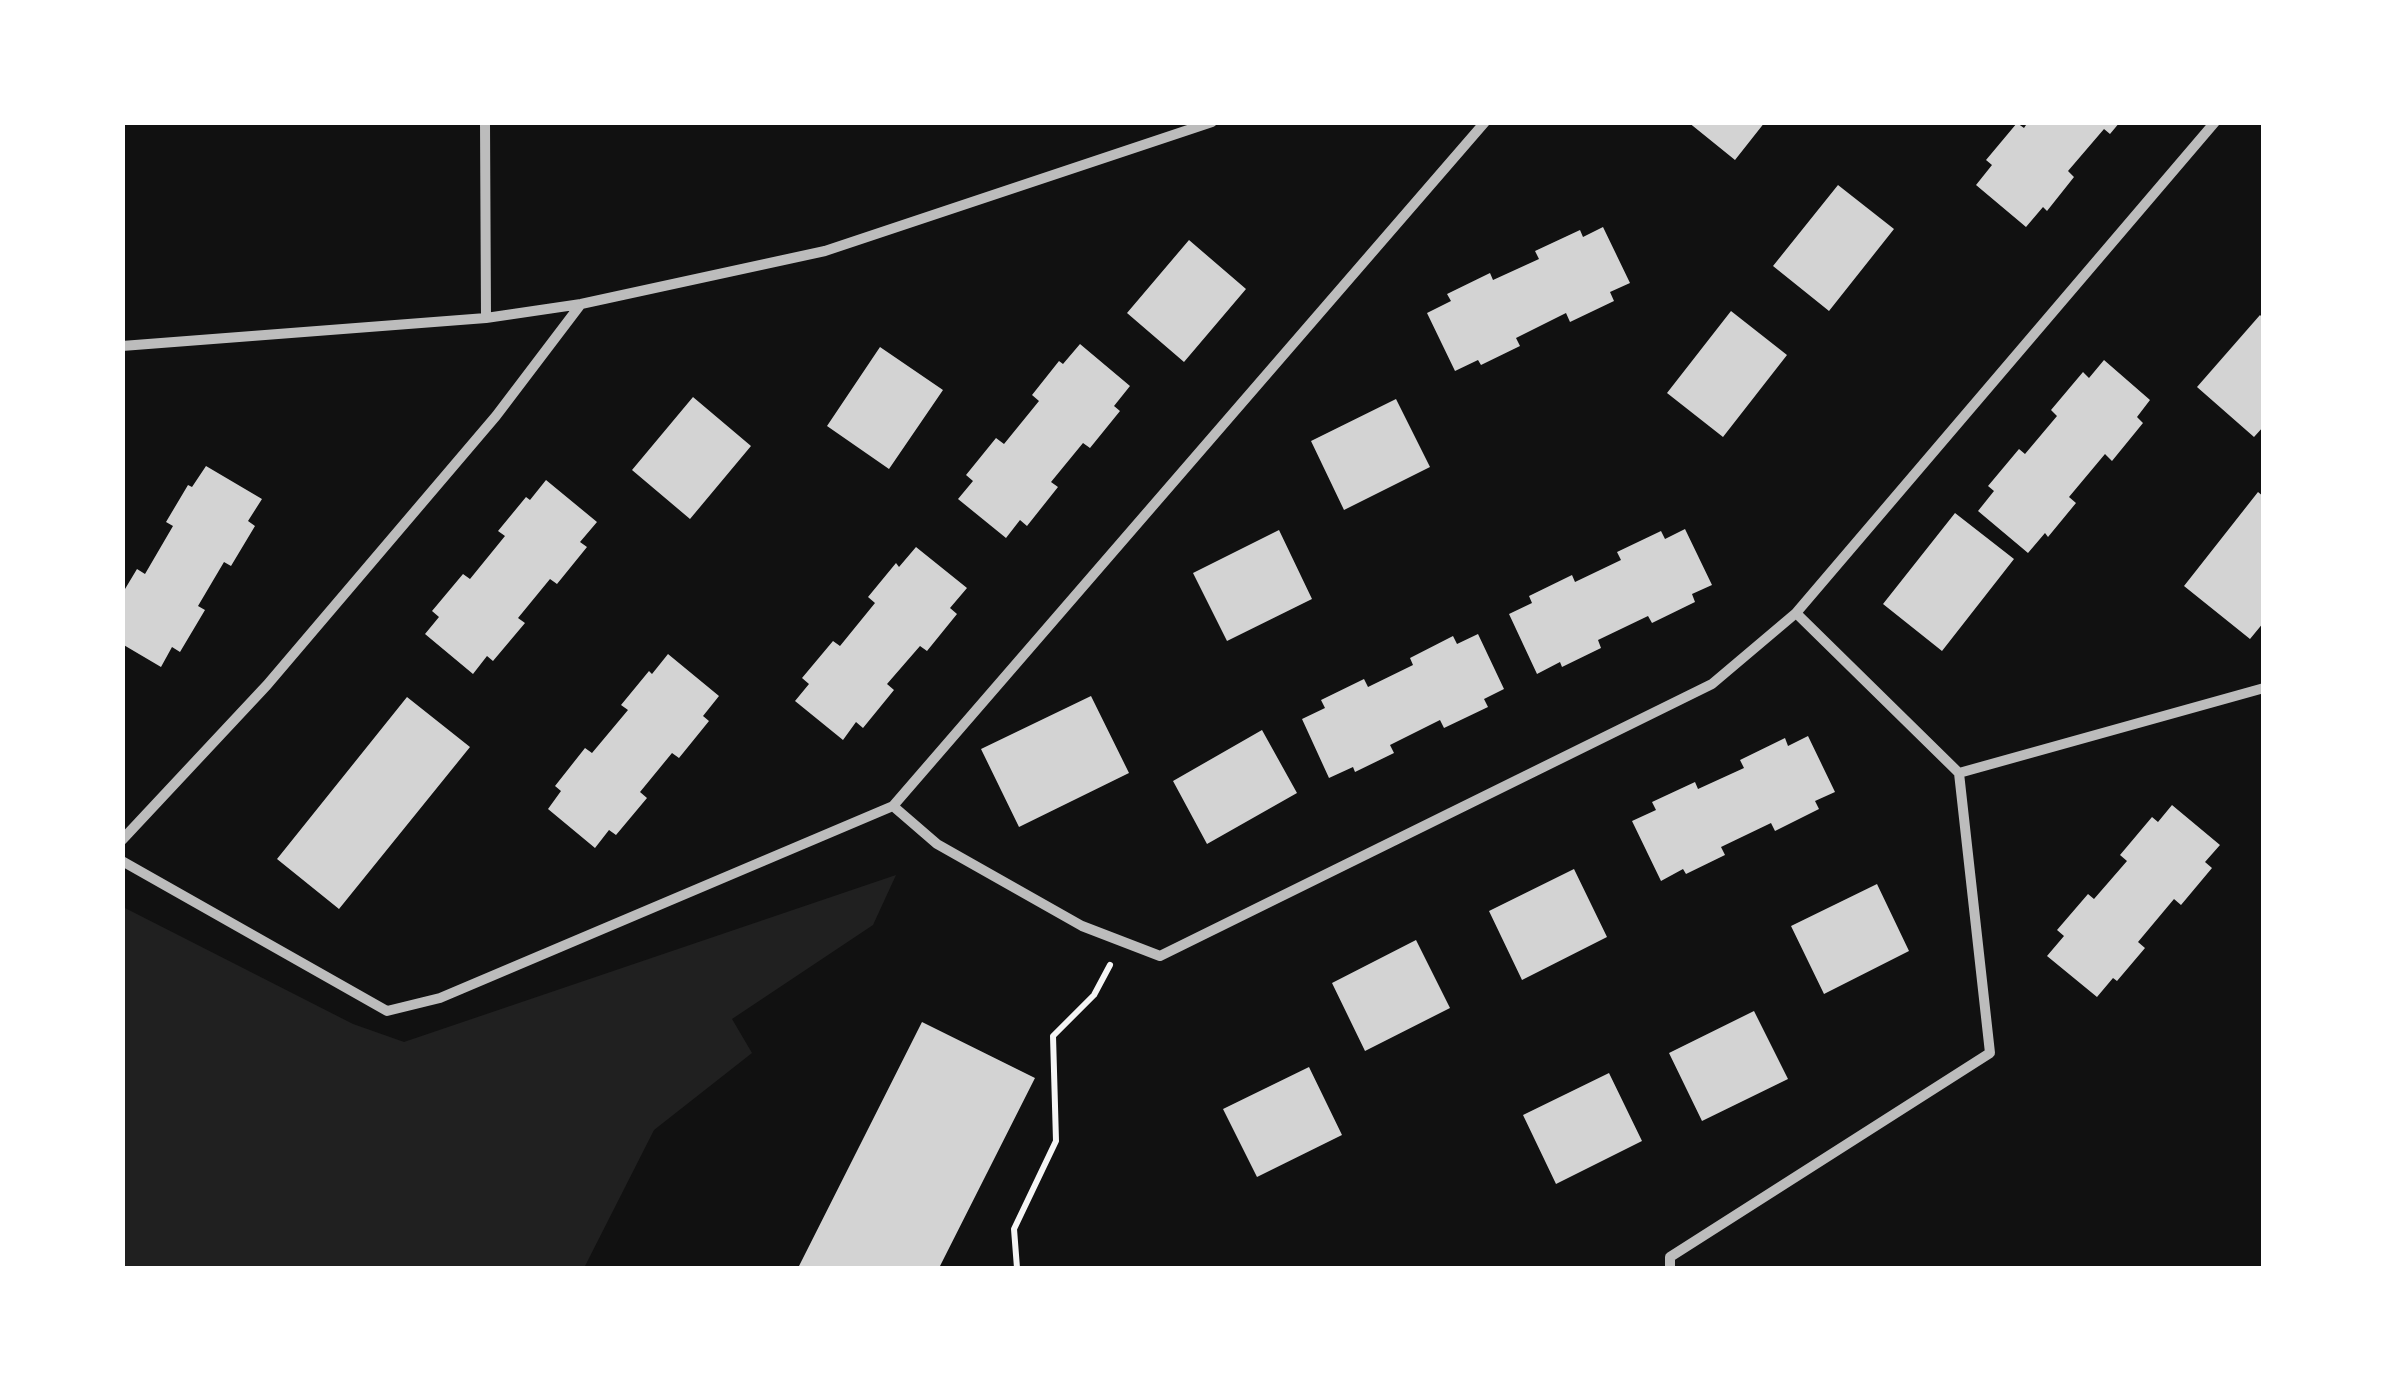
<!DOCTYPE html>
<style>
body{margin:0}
#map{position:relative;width:2386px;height:1391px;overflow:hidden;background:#111;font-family:"Varela Round",sans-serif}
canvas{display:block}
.frame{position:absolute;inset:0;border:125px solid #fff;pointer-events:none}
</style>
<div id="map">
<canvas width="2386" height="1391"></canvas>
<div class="frame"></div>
</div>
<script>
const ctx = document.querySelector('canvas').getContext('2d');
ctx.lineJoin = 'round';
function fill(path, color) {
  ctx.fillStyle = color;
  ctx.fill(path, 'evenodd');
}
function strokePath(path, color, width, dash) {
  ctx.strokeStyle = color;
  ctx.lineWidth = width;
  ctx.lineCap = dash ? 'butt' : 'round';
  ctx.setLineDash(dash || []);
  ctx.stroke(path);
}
fill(new Path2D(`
 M896,875L873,925L732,1019L752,1053L654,1130L584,1268H123V907L353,1024L404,1042Z`), '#202020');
fill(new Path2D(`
 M1688,122H1765L1735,160Z
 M2028,122H2120L2110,134L2104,129L2068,171L2074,177L2047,211L2043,207L2026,227L1976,185L1992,165L1986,160L2017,123L2024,128Z
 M1838,185L1894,229L1829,311L1773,266Z
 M1603,227L1630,283L1610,292L1614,301L1570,322L1566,313L1516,338L1520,346L1481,365L1478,360L1455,371L1427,313L1451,301L1447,294L1490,273L1493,280L1539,259L1535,251L1580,230L1583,237Z
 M1189,240L1246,289L1184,362L1127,313Z
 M1731,311L1787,355L1723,437L1667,393Z
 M2260,315L2264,319V426L2254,437L2197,387Z
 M1080,344L1130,386L1114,406L1120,411L1090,448L1083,443L1051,482L1058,487L1027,526L1020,520L1006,538L958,499L973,481L966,475L996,438L1004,444L1039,401L1032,395L1059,361L1063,364Z
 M880,347L943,390L889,469L827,426Z
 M2104,360L2150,400L2137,417L2143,423L2112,461L2105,454L2069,497L2076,503L2048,537L2045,533L2028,553L1978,511L1994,491L1988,486L2019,449L2025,454L2057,416L2051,410L2083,372L2089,378Z
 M693,397L751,446L690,519L632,470Z
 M1396,399L1430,467L1344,510L1311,441Z
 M206,466L262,499L248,521L255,526L231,566L224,562L198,606L205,610L180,652L172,647L161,667L122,644V594L137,569L145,574L173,526L166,522L188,485L192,487Z
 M546,480L597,522L580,542L587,547L557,584L550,579L518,618L525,623L493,661L487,656L473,674L425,634L439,617L432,611L463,574L470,579L505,536L498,531L526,497L530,500Z
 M2258,492L2264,497V622L2250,639L2184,586Z
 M1955,513L2014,559L1942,651L1883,604Z
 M1685,529L1712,585L1692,594L1695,602L1652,623L1648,616L1598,640L1601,648L1562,667L1560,662L1537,674L1509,614L1532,603L1529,596L1572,575L1575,582L1621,560L1617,552L1661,531L1665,539Z
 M1279,530L1312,599L1227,641L1193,573Z
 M916,547L967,588L950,608L957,614L927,651L920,646L887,684L894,690L863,728L856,722L843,740L795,701L809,684L802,678L833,641L840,646L875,603L868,597L896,563L899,567Z
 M1478,634L1504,689L1484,699L1488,707L1444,728L1440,720L1390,745L1394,753L1355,772L1353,767L1329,778L1302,719L1325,708L1321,700L1364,679L1368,687L1413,665L1410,658L1453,636L1457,644Z
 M668,654L719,696L703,716L709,721L679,758L672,753L640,792L647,798L616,835L609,830L595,848L548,809L561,791L555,786L585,748L592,753L628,710L621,705L649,671L652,674Z
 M1091,696L1129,773L1019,827L981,749Z
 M407,697L470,747L339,909L277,859Z
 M1262,730L1297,793L1207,844L1173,781Z
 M1808,736L1835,792L1815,801L1819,809L1775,831L1771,823L1721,847L1725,855L1686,874L1683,869L1661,881L1632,821L1656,810L1652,802L1695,782L1698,789L1744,768L1740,760L1785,738L1788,746Z
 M2172,805L2220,845L2205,862L2212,868L2181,905L2174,899L2138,942L2145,948L2117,981L2113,978L2097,997L2047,956L2064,936L2057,930L2088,894L2094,899L2127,861L2120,855L2152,817L2158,822Z
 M1574,869L1607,937L1522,980L1489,911Z
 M1877,884L1909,951L1824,994L1791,926Z
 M1416,940L1450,1008L1365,1051L1332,983Z
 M1754,1011L1788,1079L1702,1121L1669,1053Z
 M922,1022L1035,1078L939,1268H798Z
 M1309,1067L1342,1135L1257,1177L1223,1109Z
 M1609,1073L1642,1141L1556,1184L1523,1115Z`), '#d3d3d3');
strokePath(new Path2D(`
 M1017,1268L1014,1229L1056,1141L1053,1036L1094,995L1110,965`), '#f5f5f5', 6);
strokePath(new Path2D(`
 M485,122L486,318
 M122,346L486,318L581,304L825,251L1212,122
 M1959,773L1796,613L2215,122
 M893,806L1485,122
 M122,840L267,685L496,416L581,304
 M122,861L387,1011L440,998L893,806L937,844L1082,926L1160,956L1712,684L1796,613
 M1670,1268V1257L1990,1053L1959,773L2264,688`), '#bcbcbc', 10);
</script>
